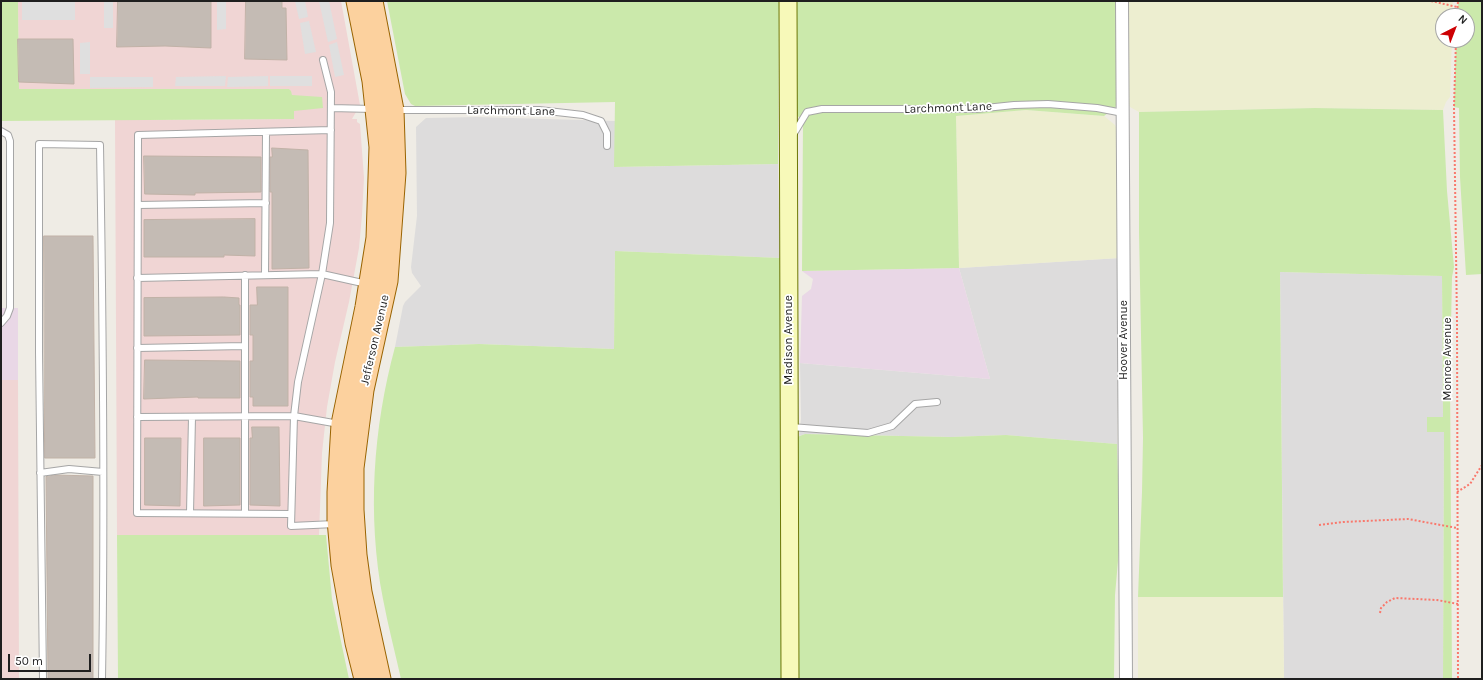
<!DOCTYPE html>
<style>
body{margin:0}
#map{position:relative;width:1483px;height:680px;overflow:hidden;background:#efece5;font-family:Karla,sans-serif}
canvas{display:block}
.frame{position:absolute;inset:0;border:2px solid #1f1f1f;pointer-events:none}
.north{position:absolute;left:1435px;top:8px;width:40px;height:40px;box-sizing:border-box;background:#fff;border:1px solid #a5a5a5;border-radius:50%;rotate:42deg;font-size:11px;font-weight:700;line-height:16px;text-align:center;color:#1f1f1f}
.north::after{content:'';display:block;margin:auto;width:14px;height:18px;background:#cd0104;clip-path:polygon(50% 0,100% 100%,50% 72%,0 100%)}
.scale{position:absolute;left:8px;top:654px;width:83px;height:18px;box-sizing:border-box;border:2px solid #1f1f1f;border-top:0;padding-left:5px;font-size:12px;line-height:14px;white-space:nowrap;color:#1f1f1f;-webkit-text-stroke:3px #fff;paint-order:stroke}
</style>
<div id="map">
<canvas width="1483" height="680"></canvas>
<div class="frame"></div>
<div class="north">N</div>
<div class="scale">50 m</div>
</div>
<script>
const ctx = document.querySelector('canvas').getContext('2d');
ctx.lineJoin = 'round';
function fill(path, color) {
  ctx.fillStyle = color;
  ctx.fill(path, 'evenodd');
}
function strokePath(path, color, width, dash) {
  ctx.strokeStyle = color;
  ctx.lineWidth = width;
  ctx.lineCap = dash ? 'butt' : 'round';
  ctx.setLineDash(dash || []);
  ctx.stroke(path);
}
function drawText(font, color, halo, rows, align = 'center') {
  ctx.font = font + ' Karla,sans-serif';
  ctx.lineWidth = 3.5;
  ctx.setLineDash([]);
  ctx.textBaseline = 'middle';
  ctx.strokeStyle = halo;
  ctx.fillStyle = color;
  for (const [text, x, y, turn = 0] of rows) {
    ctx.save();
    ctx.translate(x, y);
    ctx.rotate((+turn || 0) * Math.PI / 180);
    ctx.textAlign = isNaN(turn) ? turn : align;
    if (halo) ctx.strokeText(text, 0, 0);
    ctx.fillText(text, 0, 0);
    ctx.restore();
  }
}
fill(new Path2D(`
 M477,117L615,121V167L778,164L780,258L615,251L614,349L479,344L395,347L403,306L405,302L421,286L412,273L411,267L417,216L416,127L426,118Z
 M1119,258L1117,444L1006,435L952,437L805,434L799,436L801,419L800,363L990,379L959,268Z
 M1280,272L1442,276L1443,417H1427V432H1444L1443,679H1284Z`), '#dddcdc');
fill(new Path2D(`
 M18,1H341L360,105L352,119H357V122L360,124L364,178L362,215L359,248L349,302L335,362L327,407L322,453L319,535H117L115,120L294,119V111L297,110L292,95L289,89H19Z
 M1,380H18L19,679H1Z`), '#f0d5d4');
fill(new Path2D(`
 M959,268L990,379L800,363L802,296L811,289L813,279L802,271Z
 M1,308H18V380H1Z`), '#e9d7e6');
fill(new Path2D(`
 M1127,1H1453L1452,16H1443V40H1452L1450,97L1446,102L1443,110L1315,108L1139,112L1130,107L1128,101Z
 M1026,110L1104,116L1115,125L1118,132L1119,258L959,268L956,116Z
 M1138,597H1283L1284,679H1138Z`), '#edeed0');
fill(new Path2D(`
 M1,1H18L19,89H289L291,91L292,95L322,97L323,108L294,111V119L1,121Z
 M387,1H779L778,164L614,167L615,102L415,106L411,104L405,94Z
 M794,1H1116L1118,101L1115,108L1104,116L1026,110L956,116L959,268L802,271L803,122L797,115L794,108Z
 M1458,1H1482V274L1466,275L1460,177L1459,108L1454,107L1456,40H1467V16H1457Z
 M1315,108L1443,110L1447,191L1454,267L1452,277L1450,374L1452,679H1443L1444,432H1427V417H1443L1442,276L1280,272L1283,597H1138L1142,492L1143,438L1139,232V112Z
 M615,251L780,258L783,679H401C395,652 388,626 383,599C367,516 373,428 395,347L479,344L614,349Z
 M805,434L951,437L1006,435L1117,444L1120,538L1115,595L1114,679H796L797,437Z
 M117,535H326L332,599L349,679H118Z`), '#cbe9ab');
fill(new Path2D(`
 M22,1H75V20H22Z
 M104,1H113V28H104Z
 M217,1H226V29L217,30Z
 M295,1H305L308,17L299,19Z
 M319,1H329L337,39L328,42Z
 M309,21L316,52L305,54L300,23Z
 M90,42V74H80V43Z
 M337,42L344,75L335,77L329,45Z
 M226,76L225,86H175L176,77Z
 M268,76V86L227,87L228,77Z
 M270,76H312V86H270Z
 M90,77H153V87L90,88Z`), '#dfdfdf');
const building = new Path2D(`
 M118,1H211V48L165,46L117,47Z
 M246,1H282V8H286L287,60L245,59Z
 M18,39H73L74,84L19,82Z
 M272,148L308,150L309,268L272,269V192H270V157H272Z
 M144,156L261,157V192L195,193V195L145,194Z
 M255,219V256L224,255V257H144V220Z
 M44,236H93L95,458H45Z
 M257,287H288V406H253V397H250V361H253V335H250V305H257Z
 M224,297L239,298V305H240V335L144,336V298Z
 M145,360L240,361V398H198V397L144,399Z
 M252,427H279L280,506L250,505V438H252Z
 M145,438H181L180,506L145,505Z
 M204,438H240V505L204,506Z
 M55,475L93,476V679H48L46,477Z`);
fill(building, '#c4bbb4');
strokePath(building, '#c1b2a7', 1);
const lane = new Path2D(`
 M323,60L331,92L330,223L322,274L298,382L294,416L291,526L335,524
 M331,108L373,109
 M396,110H539L583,115L601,121L607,133V146
 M1,131L8,135L10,141V308L7,316L1,323
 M793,135L807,112L822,109H976L1014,105L1048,104L1097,108L1123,113
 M138,205L266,203
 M245,275V513
 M265,275L266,132
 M137,278L322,274L367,284
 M137,348L245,346
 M137,417L294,416L339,424
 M791,427L868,433L892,426L915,404L937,402
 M40,473L69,469L103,472
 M190,513L192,417
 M291,514L137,513L138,135L331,130
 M43,679L39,352V144L100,145C103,323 105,501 102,679`);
const street = new Path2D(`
 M1122,1L1126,679`);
const secondary = new Path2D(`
 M788,1L790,679`);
const primary = new Path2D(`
 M356,1L372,81L379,147L376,238L365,307L341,424L337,492V520L341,565L355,643L364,679
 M373,1L394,110L396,173L388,281L364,390L354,468V510L357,555L362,592L381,679`);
strokePath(lane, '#a6a6a6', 8);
strokePath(street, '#a6a6a6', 14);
strokePath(secondary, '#6c7605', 19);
strokePath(primary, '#996300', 21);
strokePath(new Path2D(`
 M1431,1L1457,7
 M1457,16L1458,1
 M1456,40L1454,107L1457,323L1458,679
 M1457,492L1470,484L1482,465
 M1319,525L1343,522L1408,519L1457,528
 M1380,613L1381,608L1387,602L1395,598L1437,600L1458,604`), '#f9786c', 2, [2, 2]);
strokePath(lane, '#fff', 6);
strokePath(street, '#fff', 12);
strokePath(secondary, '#f7f9b9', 17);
strokePath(primary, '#fcd19e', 19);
drawText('12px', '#1f1f1f', '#fff', [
 ["Larchmont Lane",948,108,-2],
 ["Larchmont Lane",511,111,1],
 ["Jefferson Avenue",375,340,-77],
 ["Madison Avenue",789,340,-90],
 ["Hoover Avenue",1124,340,-90],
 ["Monroe Avenue",1448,359,-90]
]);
</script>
